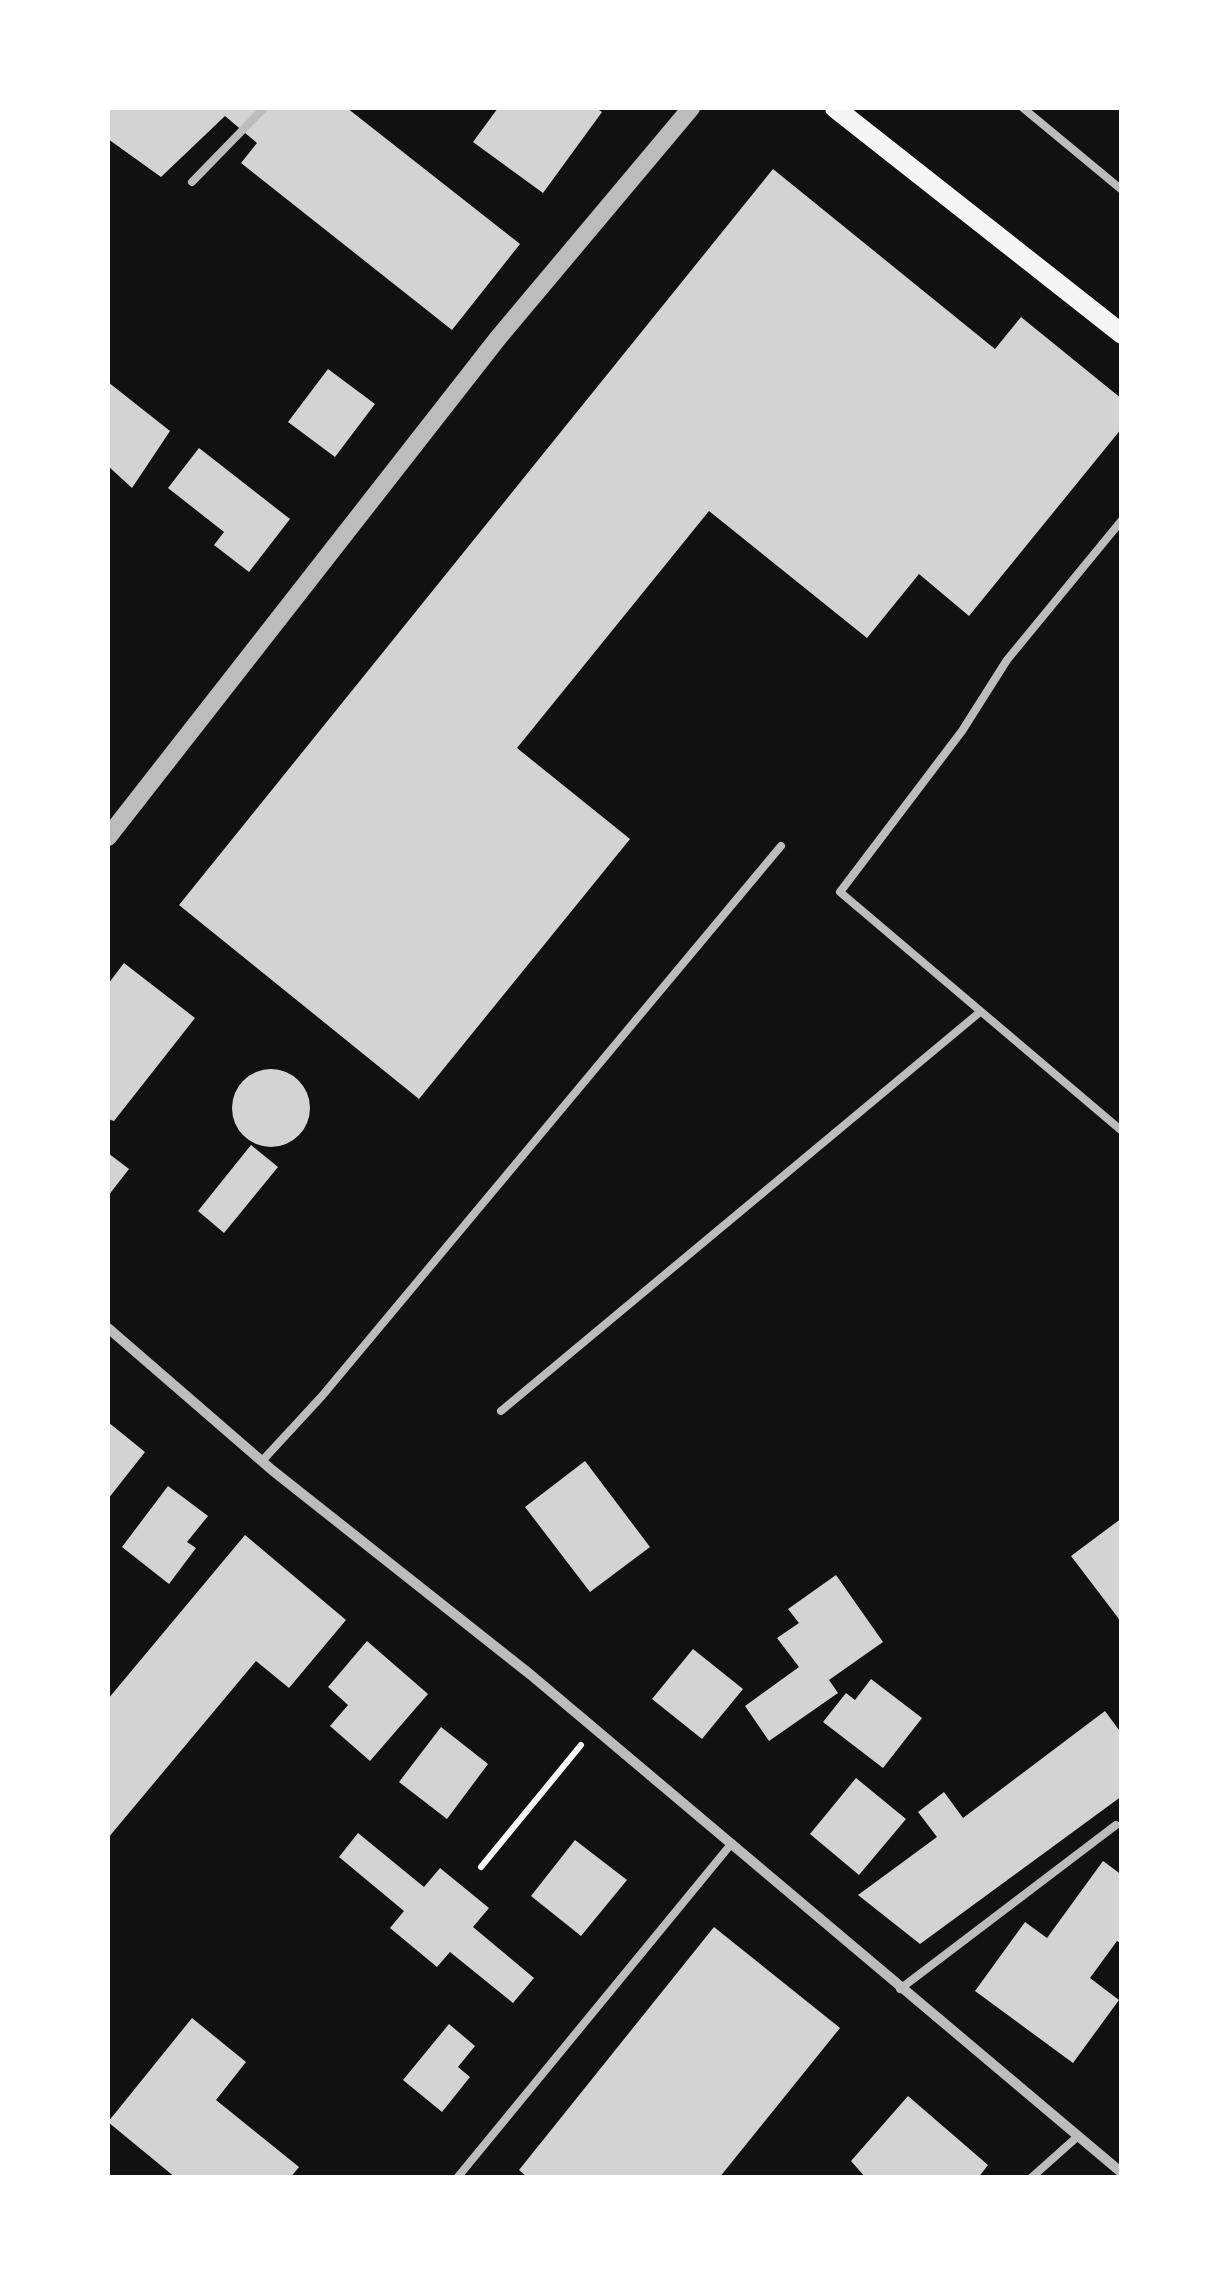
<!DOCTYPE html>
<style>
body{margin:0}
#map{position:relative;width:1229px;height:2285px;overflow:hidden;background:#111;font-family:"Noto Serif",serif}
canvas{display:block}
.frame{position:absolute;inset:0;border:110px solid #fff;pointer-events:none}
</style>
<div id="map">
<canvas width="1229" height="2285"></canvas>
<div class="frame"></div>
</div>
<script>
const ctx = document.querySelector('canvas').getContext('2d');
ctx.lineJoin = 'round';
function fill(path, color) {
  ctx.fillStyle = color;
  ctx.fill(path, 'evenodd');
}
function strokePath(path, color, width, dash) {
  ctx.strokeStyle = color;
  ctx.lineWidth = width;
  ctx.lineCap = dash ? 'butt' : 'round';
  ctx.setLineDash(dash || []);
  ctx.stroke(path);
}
fill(new Path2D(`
 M108,108H347L520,244L452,330L241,163L257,143L225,116L161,177L108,139Z
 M498,108H596L602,112L543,193L473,142Z
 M773,169L995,349L1021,317L1122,399V428L969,616L919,574L867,638L709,511L517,748L630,839L419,1099L179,905Z
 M328,369L375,404L335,457L288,422Z
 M108,382L170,431L132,488L108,466Z
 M199,448L290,519L249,572L214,545L224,532L168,488Z
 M124,963L195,1018L114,1121L108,1119V984Z
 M232 1108a39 39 0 1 1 78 0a39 39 0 1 1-78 0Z
 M251,1145L278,1167L224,1233L198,1211Z
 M108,1153L129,1169L108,1196Z
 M108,1422L145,1452L108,1499Z
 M585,1461L650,1547L590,1592L525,1507Z
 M168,1486L208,1516L187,1542L196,1548L169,1584L122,1547Z
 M1122,1518V1623L1071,1556Z
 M245,1535L346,1620L289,1688L256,1661L108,1838V1699Z
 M836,1575L883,1642L829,1680L838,1693L769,1741L745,1706L799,1667L777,1638L799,1623L788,1609Z
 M367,1641L428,1694L370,1761L330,1726L348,1705L328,1687Z
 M693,1649L743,1689L702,1739L652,1699Z
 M871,1679L922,1718L883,1768L823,1722L846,1693L855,1700Z
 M1105,1711L1122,1734V1796L920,1944L858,1895L937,1837L918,1812L944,1792L963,1818Z
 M441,1727L488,1764L447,1819L399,1782Z
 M856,1778L906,1819L859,1875L810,1834Z
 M358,1833L424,1887L440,1868L489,1908L473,1927L534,1978L513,2003L450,1952L437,1967L390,1928L404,1911L339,1857Z
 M575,1840L627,1880L581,1936L531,1896Z
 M1103,1861L1122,1875V1944L1117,1941L1090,1978L1119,2000L1073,2063L975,1991L1025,1922L1047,1938Z
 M714,1927L840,2028L719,2178H528L519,2170Z
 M192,2018L246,2062L216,2100L299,2167L290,2178H176L108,2122Z
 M449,2024L475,2046L458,2067L470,2077L442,2112L403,2080Z
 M908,2096L988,2165L978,2178H866L851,2161Z`), '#d3d3d3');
strokePath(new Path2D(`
 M481,1867L581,1745`), '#f5f5f5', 6);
strokePath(new Path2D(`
 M1023,108L1122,190
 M192,182L264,108
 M1122,520L1007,660L962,731L840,892L1122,1131
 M501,1411L980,1012
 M262,1461L322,1396L781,846
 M900,1989L1116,1825
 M457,2178L732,1843
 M1031,2178L1077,2137`), '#bcbcbc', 8);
strokePath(new Path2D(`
 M108,1328L272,1470L531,1675L1122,2173`), '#bcbcbc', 10);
strokePath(new Path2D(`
 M108,837L498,338L691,108`), '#bcbcbc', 18);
strokePath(new Path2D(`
 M835,108L1122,334`), '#f5f5f5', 20);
</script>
